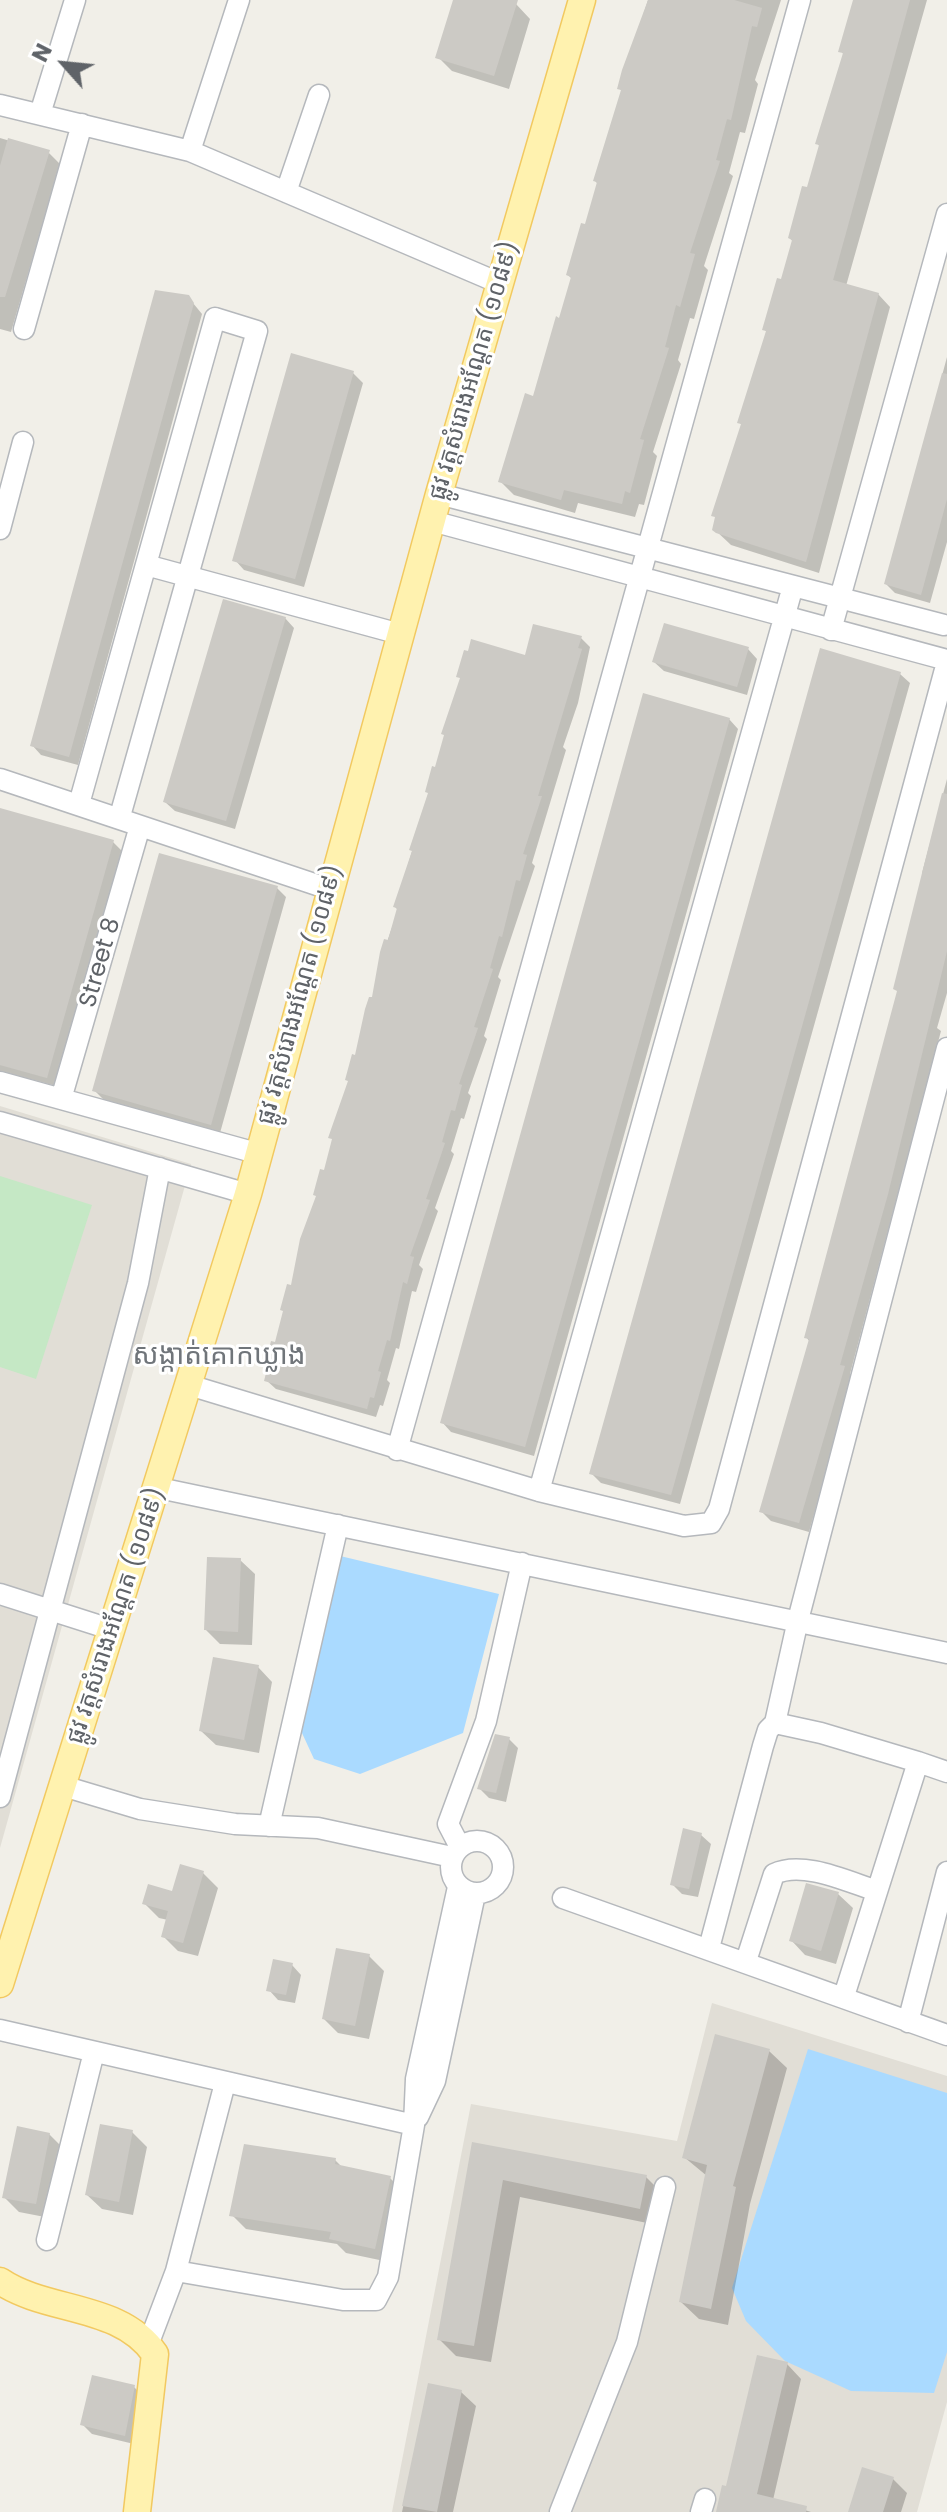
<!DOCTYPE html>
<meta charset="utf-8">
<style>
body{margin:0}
#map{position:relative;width:947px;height:2512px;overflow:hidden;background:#f1efe8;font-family:Poppins,sans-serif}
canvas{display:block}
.north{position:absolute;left:24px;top:24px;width:80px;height:80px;-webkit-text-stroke:6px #fff;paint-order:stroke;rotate:297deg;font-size:22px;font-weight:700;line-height:32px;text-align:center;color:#5f6368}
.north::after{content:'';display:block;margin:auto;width:28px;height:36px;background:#5f6368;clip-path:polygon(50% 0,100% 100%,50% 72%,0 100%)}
</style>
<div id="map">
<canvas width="947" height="2512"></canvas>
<div class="north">N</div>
</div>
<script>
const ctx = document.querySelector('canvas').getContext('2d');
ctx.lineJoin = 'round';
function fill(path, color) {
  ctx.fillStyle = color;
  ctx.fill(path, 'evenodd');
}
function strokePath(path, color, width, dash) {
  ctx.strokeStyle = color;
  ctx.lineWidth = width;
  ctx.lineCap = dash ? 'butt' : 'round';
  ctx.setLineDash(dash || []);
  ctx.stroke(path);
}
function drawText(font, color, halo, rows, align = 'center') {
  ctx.font = font + ' Poppins,"Noto Sans Khmer",sans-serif';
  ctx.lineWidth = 6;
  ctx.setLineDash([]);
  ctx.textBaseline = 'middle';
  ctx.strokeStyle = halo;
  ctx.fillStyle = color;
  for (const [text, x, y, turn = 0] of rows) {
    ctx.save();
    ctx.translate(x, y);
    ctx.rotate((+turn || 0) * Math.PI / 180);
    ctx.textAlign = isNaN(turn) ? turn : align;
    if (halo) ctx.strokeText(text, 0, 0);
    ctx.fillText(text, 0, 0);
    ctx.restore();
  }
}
fill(new Path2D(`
 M0,1106L191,1164L0,1848Z
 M712,2003L947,2076V2402L917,2512H392L471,2104L677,2141Z`), '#e1ded6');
fill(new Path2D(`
 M0,1176L92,1205L36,1379L0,1367Z`), '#c5e8c5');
fill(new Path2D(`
 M336,1555L499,1594L463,1733L360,1774L314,1759L296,1720Z
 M808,2049L947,2093V2352L934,2393L851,2391L785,2361L746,2321L732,2288Z`), '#aadaff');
fill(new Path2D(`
 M455,0H502L516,4L530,19L509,89L452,71L438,57Z
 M648,0H781L755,80L758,84L745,133L740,132L729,173L733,176L704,266L708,270L694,319L690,318L678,360L681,364L653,452L657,456L644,505L639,504L635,517L578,503L575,513L514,495L500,481L535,398L561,320L572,279L568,275L587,227L598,184L595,181L623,92L619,88Z
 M860,0H927L846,286L878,294L890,307L819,573L731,545L714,529L743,426L739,422L768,333L764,329L782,281L793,242L790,238L808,190L820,147L817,143L844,55L841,51Z
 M0,138L48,152L60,164L11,332L0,329Z
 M188,297L202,314L78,765L41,755L32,745Z
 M947,357V542L930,603L895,593L886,584Z
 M353,373L363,383L304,587L244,570L235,560Z
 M285,618L294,628L235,829L175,811L165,802Z
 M581,638L590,647L578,703L563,747L566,750L532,863L535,866L498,977L501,980L484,1036L487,1039L468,1093L471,1096L464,1119L461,1118L451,1151L454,1154L435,1208L438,1211L419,1265L423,1269L416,1292L412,1291L399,1349L396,1348L387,1380L390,1383L383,1406L380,1405L376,1417L276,1389L266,1380L374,1000L379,965L398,910L395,907L437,769L526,658Z
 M748,649L757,659L747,695L664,671L654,662Z
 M900,674L910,683L680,1504L601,1483L591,1473Z
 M729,719L738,729L534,1456L451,1432L442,1422Z
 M947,779V993L937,1028L941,1031L850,1374L853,1377L809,1532L771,1521L761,1511L810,1342L806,1337L898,992L926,877L922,873Z
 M0,810L113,842L122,851L56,1086L0,1071Z
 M277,888L286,897L220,1133L104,1100L95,1091Z
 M240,1560L255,1574L252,1645L220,1644L206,1630Z
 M258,1667L272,1682L259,1753L216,1745L201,1731Z
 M509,1739L518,1748L506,1802L489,1798L479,1788Z
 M701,1835L711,1844L698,1897L682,1894L672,1884Z
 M203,1873L218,1888L198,1956L178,1951L163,1936L168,1920L159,1918L144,1903L173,1893Z
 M838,1894L853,1908L836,1964L805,1955L791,1940Z
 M369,1956L384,1971L369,2039L338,2033L324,2019Z
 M292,1965L301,1975L295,2003L278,2000L269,1990Z
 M769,2051L787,2068L750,2204L728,2325L699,2319L681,2302L707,2176L684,2157Z
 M132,2132L147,2147L133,2215L102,2209L87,2195Z
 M49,2134L64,2149L50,2218L19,2212L4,2197Z
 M474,2144L646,2177L663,2194L657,2225L520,2197L491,2362L456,2356L439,2339Z
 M335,2160L343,2168L390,2178L404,2192L389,2262L346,2253L337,2244L246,2229L232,2215Z
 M787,2364L801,2379L773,2500L811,2512H720Z
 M429,2385L461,2392L476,2406L453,2512H402Z
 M134,2387L144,2397L134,2444L92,2434L82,2424Z
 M893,2479L907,2493L901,2512H850Z`), '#0003');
fill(new Path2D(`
 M453,0H518L494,76L435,58Z
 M648,0H734L762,8L757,27L752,26L731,120L727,119L716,160L720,161L690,253L695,254L680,307L676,305L665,347L669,348L640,439L644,440L630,493L625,491L622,504L564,490L561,500L498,482L525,393L533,396L556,316L559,318L571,277L566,275L581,223L585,224L597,182L593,181L621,90L617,89L622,70Z
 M853,0H910L833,280L879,293L806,562L716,533L712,530L715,517L711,516L741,424L737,423L766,331L762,330L777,278L781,279L792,240L788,238L802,186L807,187L819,145L815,144L843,53L838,52Z
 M8,138L50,150L5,297H0V166Z
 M155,290L189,295L194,303L69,757L30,746Z
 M291,353L354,371L295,579L232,561Z
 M942,373L947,374V499L921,595L884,584Z
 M223,599L286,617L226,821L163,802Z
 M664,623L749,647L737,687L652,662Z
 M533,624L582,636L578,648L582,649L538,796H542L523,854L527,855L520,881L516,880L502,937L499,936L490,968L493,969L474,1027L478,1028L459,1084L462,1085L455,1111L451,1110L442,1142L445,1143L426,1199L430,1200L410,1256L414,1257L407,1284L403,1282L390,1341L387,1340L378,1371L381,1372L374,1398L370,1397L367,1409L264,1381L267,1369L264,1368L271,1341L275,1342L283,1311L280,1310L287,1284L291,1285L300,1239L316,1196L313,1195L320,1169L324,1170L332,1139L328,1138L348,1081L345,1080L352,1054L355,1055L365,1009L369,997H372L380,952L384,939L388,940L397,908L393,907L412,851L409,850L428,793L425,792L432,766L435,767L444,735L441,734L460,678L456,677L464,650L468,651L471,639L525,655Z
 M820,648L901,672L671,1495L589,1474Z
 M643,693L730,718L525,1447L440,1423Z
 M942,793L947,794V951L888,1194L840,1365L845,1366L799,1523L759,1512L809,1339L804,1338L897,991L893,989Z
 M0,808L114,840L47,1078L0,1065Z
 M159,853L278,886L211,1125L92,1091Z
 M207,1557L241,1558L238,1632L204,1630Z
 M213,1657L259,1665L244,1740L199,1731Z
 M495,1734L510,1737L496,1793L477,1789Z
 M683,1828L702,1833L689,1889L670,1885Z
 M180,1864L204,1871L183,1943L161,1937L168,1911L142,1904L148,1884L172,1891Z
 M806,1883L839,1892L821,1951L789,1941Z
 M336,1948L370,1954L355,2026L322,2019Z
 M273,1959L293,1963L286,1995L266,1991Z
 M715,2034L770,2049L733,2186L736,2187L711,2309L679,2302L707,2165L682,2158Z
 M100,2124L133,2130L119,2202L85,2195Z
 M17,2126L50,2133L36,2204L2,2198Z
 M472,2142L647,2175L640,2209L503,2180L474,2346L437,2340Z
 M244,2144L336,2158L335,2164L391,2176L375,2249L329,2239L331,2232L229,2216Z
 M757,2355L788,2362L757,2494L807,2506L806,2512H716L722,2485L726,2486Z
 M92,2375L135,2385L125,2436L80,2425Z
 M428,2383L462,2390L437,2512L402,2506Z
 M862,2467L894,2477L883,2512H848Z`), '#cccac5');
const minor = new Path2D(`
 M0,105L190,151L499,283
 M40,114L75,0
 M190,151L239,0
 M286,192L319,95
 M24,329L82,124
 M439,494L944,625
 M432,521L947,660
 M0,529L23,442
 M146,565L400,634
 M831,630L947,214
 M0,779L329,889
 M79,804L215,318L257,331L120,816
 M0,1082L260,1154
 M61,1099L140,826
 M0,1122L248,1194
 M189,1385L539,1491L684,1526L711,1523L719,1509L947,662
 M397,1450L800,0
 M159,1488L947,1653
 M539,1491L793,586
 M0,1594L113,1630
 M775,1723L821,1733L918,1762L844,1996
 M918,1762L947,1772
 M63,1786L140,1809L235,1824L318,1828L452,1857
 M0,1797L138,1283L160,1168
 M269,1826L338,1525
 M451 1867a26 26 0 1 1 52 0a26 26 0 1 1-52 0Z
 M460,1847L448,1824L486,1721L522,1563
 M563,1898L947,2035
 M709,1948L763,1746L768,1730L775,1723L798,1620L947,1048
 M746,1961L774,1874C803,1860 848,1882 877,1891
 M908,2022L947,1872
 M0,2030L414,2125
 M418,2117L435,2081L475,1894
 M47,2240L94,2052
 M176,2271L343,2300H376L388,2277L414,2125L416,2079L458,1887
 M148,2345L176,2271L225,2083
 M560,2512L627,2342L665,2187
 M701,2512L705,2499`);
const major = new Path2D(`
 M0,1984L248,1194L439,494L582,0
 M0,2281C47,2313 120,2303 155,2354L137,2512`);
strokePath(minor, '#b5b8bc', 23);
strokePath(major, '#f2c960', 29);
strokePath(minor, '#fff', 20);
strokePath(major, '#fff2af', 26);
drawText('24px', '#5f6368', '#fff', [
 ["ផ្លូវ វត្តសំរោងអណ្ដែត (១០៨៩)",475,371,-74],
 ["Street 8",101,963,-74],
 ["ផ្លូវ វត្តសំរោងអណ្ដែត (១០៨៩)",301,995,-75],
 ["ផ្លូវ វត្តសំរោងអណ្ដែត (១០៨៩)",117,1616,-72]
]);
drawText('28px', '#70757a', '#fff', [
 ["សង្កាត់គោកឃ្លាង",219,1357]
]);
</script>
